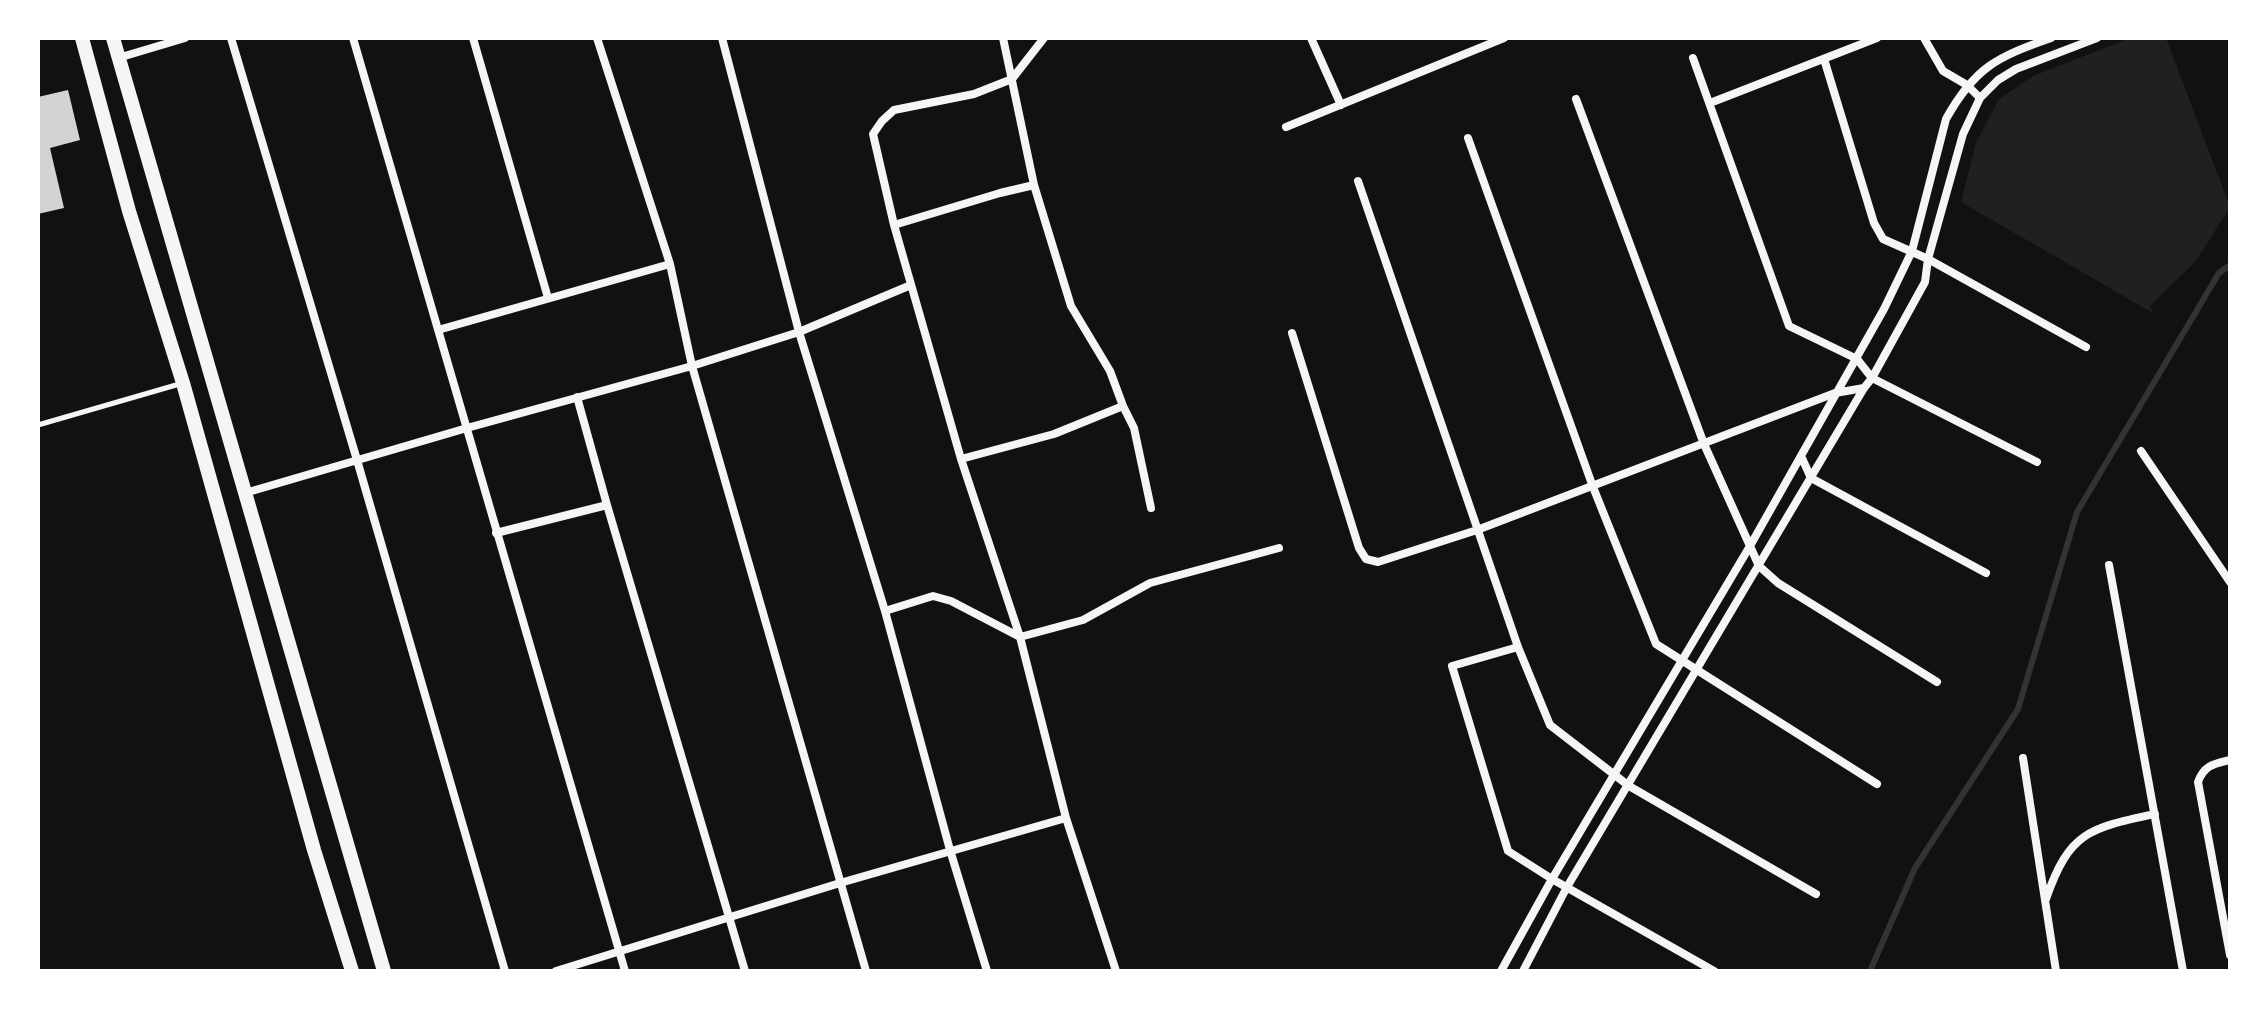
<!DOCTYPE html>
<style>
body{margin:0}
#map{position:relative;width:2268px;height:1009px;overflow:hidden;background:#111;font-family:"Archivo Narrow",sans-serif}
canvas{display:block}
.frame{position:absolute;inset:0;border:40px solid #fff;pointer-events:none}
</style>
<div id="map">
<canvas width="2268" height="1009"></canvas>
<div class="frame"></div>
</div>
<script>
const ctx = document.querySelector('canvas').getContext('2d');
ctx.lineJoin = 'round';
function fill(path, color) {
  ctx.fillStyle = color;
  ctx.fill(path, 'evenodd');
}
function strokePath(path, color, width, dash) {
  ctx.strokeStyle = color;
  ctx.lineWidth = width;
  ctx.lineCap = dash ? 'butt' : 'round';
  ctx.setLineDash(dash || []);
  ctx.stroke(path);
}
fill(new Path2D(`
 M2130,38H2166L2230,207L2196,261L2150,306L2153,313L1961,202L1976,143L1999,99L2033,76Z`), '#202020');
strokePath(new Path2D(`
 M1870,971L1915,868L2018,709L2077,512L2219,273L2230,265`), '#333', 6);
fill(new Path2D(`
 M68,90L80,140L50,148L64,208L38,214V97Z`), '#d3d3d3');
strokePath(new Path2D(`
 M38,425L183,383`), '#f5f5f5', 5);
strokePath(new Path2D(`
 M231,38L357,460L505,971
 M353,38L625,971
 M473,38L548,298
 M597,38L670,264L692,366L866,971
 M722,38L799,332L885,611L950,850L987,971
 M1044,38L1012,79L974,94L894,110L882,121L873,134L894,225L961,459L1020,637L1066,818L1116,971
 M1311,38L1341,105
 M1924,38L1943,71L1967,85L1980,98
 M118,58L185,38
 M1693,58L1789,326L1857,359L1872,378L2037,462
 M1824,59L1874,223L1883,239L1928,259L2086,347
 M1576,99L1704,444L1759,566L1778,583L1937,682
 M1710,103L1877,38
 M1286,127L1504,38
 M1468,138L1593,487L1656,644L1877,784
 M1358,181L1518,647L1550,725L1629,786L1816,894
 M1034,185L1071,306L1110,371L1123,406
 M894,225L1000,193L1034,185L1003,38
 M438,330L670,264
 M1292,333L1359,548L1366,559L1378,562L1477,530L1835,393L1864,388
 M577,397L607,505L745,971
 M2141,451L2230,582
 M1801,456L1811,478L1986,573
 M961,459L1054,434L1123,406L1134,428L1151,508
 M245,493L467,428L692,366L799,332L911,285
 M496,533L607,505
 M2109,565L2183,971
 M885,611L933,596L951,601L1020,637L1083,620L1150,583L1279,548
 M1518,647L1452,666L1508,851L1552,879L1714,971
 M2023,758L2056,971
 M2230,760C2214,764 2204,765 2198,782L2230,955
 M2046,899C2069,832 2089,828 2155,814
 M556,971L840,883L1066,818
 M1501,971L1552,879L1750,546L1884,309L1912,251L1946,119C1975,67 1997,57 2051,38
 M1523,971L1567,887L1864,388L1872,378L1925,282L1928,259L1963,134L1980,98L1998,80L2016,69L2097,38`), '#f5f5f5', 8);
strokePath(new Path2D(`
 M82,38L129,211L183,383L314,850L352,971
 M113,38L384,971`), '#f5f5f5', 14);
</script>
